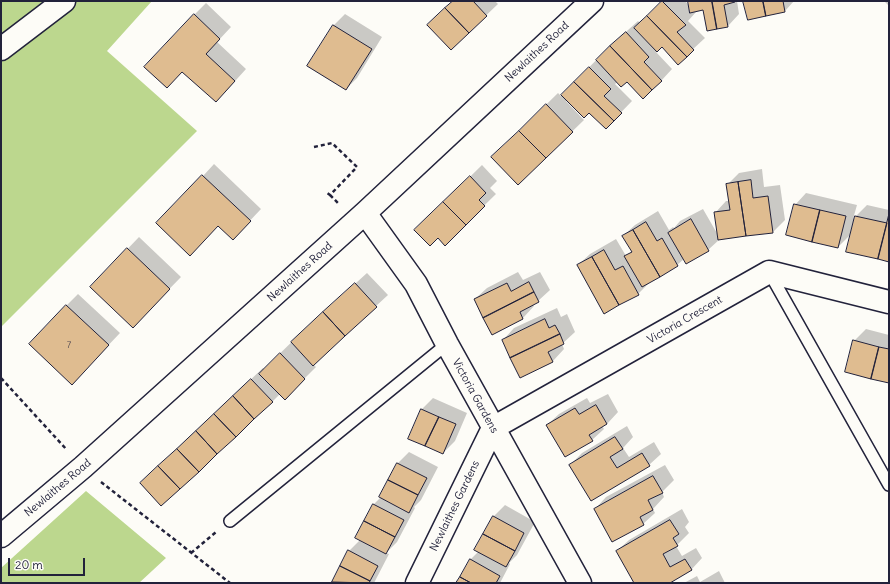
<!DOCTYPE html>
<style>
body{margin:0}
#map{position:relative;width:890px;height:584px;overflow:hidden;background:#fdfcf7;font-family:Delius,sans-serif}
canvas{display:block}
.frame{position:absolute;inset:0;border:2px solid #22223b;pointer-events:none}
.scale{position:absolute;left:8px;top:558px;width:77px;height:18px;box-sizing:border-box;border:2px solid #22223b;border-top:0;padding-left:5px;font-size:12px;line-height:14px;white-space:nowrap;color:#22223b;-webkit-text-stroke:3px #fdfcf7;paint-order:stroke}
</style>
<div id="map">
<canvas width="890" height="584"></canvas>
<div class="frame"></div>
<div class="scale">20 m</div>
</div>
<script>
const ctx = document.querySelector('canvas').getContext('2d');
ctx.lineJoin = 'round';
function fill(path, color) {
  ctx.fillStyle = color;
  ctx.fill(path, 'evenodd');
}
function strokePath(path, color, width, dash) {
  ctx.strokeStyle = color;
  ctx.lineWidth = width;
  ctx.lineCap = dash ? 'butt' : 'round';
  ctx.setLineDash(dash || []);
  ctx.stroke(path);
}
function drawText(font, color, halo, rows, align = 'center') {
  ctx.font = font + ' Delius,sans-serif';
  ctx.lineWidth = 4;
  ctx.setLineDash([]);
  ctx.textBaseline = 'middle';
  ctx.strokeStyle = halo;
  ctx.fillStyle = color;
  for (const [text, x, y, turn = 0] of rows) {
    ctx.save();
    ctx.translate(x, y);
    ctx.rotate((+turn || 0) * Math.PI / 180);
    ctx.textAlign = isNaN(turn) ? turn : align;
    if (halo) ctx.strokeText(text, 0, 0);
    ctx.fillText(text, 0, 0);
    ctx.restore();
  }
}
fill(new Path2D(`
 M1,1H152L107,51L197,131L2,326L1,325Z
 M86,491L166,558L139,583H1V568Z`), '#bcd78e');
fill(new Path2D(`
 M453,1H495L498,4L451,49Z
 M663,1H685L690,6L689,1H737L739,14L728,26L704,9L695,11L696,12L688,21L705,38L678,63L662,46L656,52L672,69L661,81L618,82L615,84L632,101L606,128L589,112L568,100L566,101L584,120L518,184L504,146L558,93L561,96L608,48L638,21L640,23Z
 M744,1H794L785,11Z
 M884,1H889V5H888Z
 M206,3L231,27L217,42L246,69L227,90L183,71L194,15Z
 M345,14L382,37L357,78L346,89L308,65L334,25Z
 M214,164L261,209L244,227L203,176Z
 M482,165L497,181L490,188L496,194L445,244L438,237L416,230Z
 M762,169L764,187L780,185L785,220L773,232L720,239L708,250L684,259L677,265L650,282L638,294L578,265L590,254L616,239L626,256L632,251L623,236L635,225L658,211L669,230L673,227L674,228L680,221L703,209L718,235L715,213L726,201H730L728,184L739,173Z
 M806,193L857,205L853,219L867,205L889,210V261L852,233L838,247L795,205Z
 M139,237L181,277L144,315L91,287Z
 M518,272L523,280L540,272L550,290L538,301L533,304L534,306L523,318L492,333L475,299L487,288Z
 M367,273L388,295L313,364L316,367L285,398L280,394L272,402L153,471L263,368L264,369L304,330Z
 M78,294L120,333L83,372L66,306Z
 M557,308L561,317L567,314L575,332L562,344L564,349L553,361L520,376L503,340L514,328Z
 M866,329L889,335V382L854,341Z
 M608,394L618,412L607,424L602,426L604,429L592,440L547,425L559,414L587,398L590,403Z
 M433,398L467,413L455,441L443,453L422,409Z
 M627,426L633,437L623,448L629,457L654,442L661,454L649,465L591,500L570,465L582,453Z
 M409,452L438,467L421,500L414,507L415,508L397,542L386,553L389,554L374,583H334L349,551L360,540L357,538L374,504L381,497L398,463Z
 M665,465L674,480L662,492L664,497L653,509L655,513L643,524L595,509L606,497Z
 M505,505L535,522L517,555L509,563L510,564L500,583H457L470,560L478,552L493,517Z
 M682,509L689,522L685,527L689,533L676,546L682,556L696,548L702,558L691,570L668,583H636L617,551L629,540Z
 M719,571L725,583H684L697,576L700,582Z`), '#0003');
const building = new Path2D(`
 M453,1H473L487,16L469,33L445,8Z
 M662,1L686,25L677,32L694,50L687,57L647,16Z
 M688,1H712L717,29L707,31L703,10L690,13Z
 M712,1H735V2L724,5L728,27L717,29Z
 M743,1H763L766,16L748,20Z
 M763,1H783L785,12L766,16Z
 M445,8L469,33L451,50L427,25Z
 M194,14L220,39L206,54L235,81L216,102L182,72L167,88L144,67Z
 M647,16L687,57L678,65L662,47L657,52L634,28Z
 M333,25L372,49L346,90L307,66Z
 M626,32L649,57L644,62L662,81L652,90L610,46Z
 M610,46L652,90L643,99L627,82L621,87L596,60Z
 M589,67L611,89L604,96L622,113L614,121L574,82Z
 M574,82L614,121L606,129L589,113L584,118L561,95Z
 M546,104L573,132L546,158L519,131Z
 M519,131L546,158L518,185L491,157Z
 M202,175L251,221L233,240L218,226L190,256L156,223Z
 M470,176L486,193L479,200L485,206L466,225L443,202Z
 M751,180L753,198L768,196L773,233L746,236L738,182Z
 M738,182L746,236L718,240L714,212L730,210L726,184Z
 M443,202L466,225L445,246L438,238L430,246L414,230Z
 M794,204L820,210L812,242L786,235Z
 M820,210L846,216L838,248L812,242Z
 M889,214V262L878,259Z
 M855,216L887,223L878,259L846,252Z
 M691,219L709,251L686,264L668,233Z
 M646,222L657,241L662,238L678,266L660,277L633,230Z
 M633,230L660,277L642,287L624,256L632,252L622,236Z
 M127,248L170,289L133,328L90,287Z
 M604,250L615,270L623,266L639,295L619,305L592,257Z
 M592,257L619,305L604,314L577,265Z
 M529,282L534,292L483,318L474,299L507,283L511,291Z
 M355,283L377,307L345,336L323,312Z
 M534,292L539,302L520,312L523,319L492,335L483,318Z
 M66,305L109,345L72,385L29,344Z
 M323,312L345,336L313,366L291,342Z
 M545,319L549,328L555,325L560,334L510,358L502,340Z
 M560,334L564,344L548,352L553,362L520,378L510,358Z
 M853,340L879,347L871,379L845,372Z
 M879,347L889,349V383L871,379Z
 M280,353L305,379L285,400L259,374Z
 M251,379L273,402L254,419L233,396Z
 M233,396L254,419L236,437L214,414Z
 M596,405L607,424L589,435L593,441L565,457L546,425L575,408L579,414Z
 M421,409L439,417L425,446L408,439Z
 M214,414L236,437L217,454L196,431Z
 M439,417L456,424L443,454L425,446Z
 M196,431L217,454L199,472L177,449Z
 M615,437L623,449L610,457L617,468L642,453L650,466L591,501L569,465Z
 M177,449L199,472L180,489L158,466Z
 M397,463L427,478L418,495L388,480Z
 M158,466L180,489L161,506L140,483Z
 M653,476L663,493L648,500L653,510L640,517L644,525L612,542L594,509Z
 M388,480L418,495L409,513L379,497Z
 M373,504L404,520L395,537L364,521Z
 M493,516L524,533L515,551L483,534Z
 M670,520L679,534L673,538L678,546L663,554L670,567L685,559L692,570L670,583H634L616,551Z
 M364,521L395,537L386,554L355,538Z
 M483,534L515,551L506,567L474,550Z
 M348,550L378,566L370,581L340,566Z
 M470,559L500,576L496,583H471L460,577Z
 M340,566L370,581L369,583L332,582Z
 M460,577L471,583H456Z`);
fill(building, '#dfbc90');
strokePath(building, '#22223b', 1);
const service = new Path2D(`
 M769,272L889,485
 M230,521L447,344`);
const minor = new Path2D(`
 M1,49L64,1
 M365,213L416,284L447,344L580,583
 M1,536L83,467L365,213L592,1
 M417,583L493,428L769,272L889,302`);
strokePath(service, '#22223b', 14);
strokePath(minor, '#22223b', 25);
strokePath(new Path2D(`
 M314,147L332,143L357,167L330,195L326,192
 M330,195L339,204
 M1,378L67,450
 M101,482L230,583
 M191,553L216,532`), '#22223b', 2.5, [4, 3]);
strokePath(service, '#fdfcf7', 11);
strokePath(minor, '#fdfcf7', 22);
drawText('9px', '#514850', null, [
 ["7",69,345]
]);
drawText('11px', '#22223b', '#fdfcf7', [
 ["Newlaithes Road",537,52,-43],
 ["Newlaithes Road",300,272,-42],
 ["Victoria Crescent",685,320,-30],
 ["Victoria Gardens",475,396,61],
 ["Newlaithes Road",58,488,-40],
 ["Newlaithes Gardens",455,506,-64]
]);
</script>
